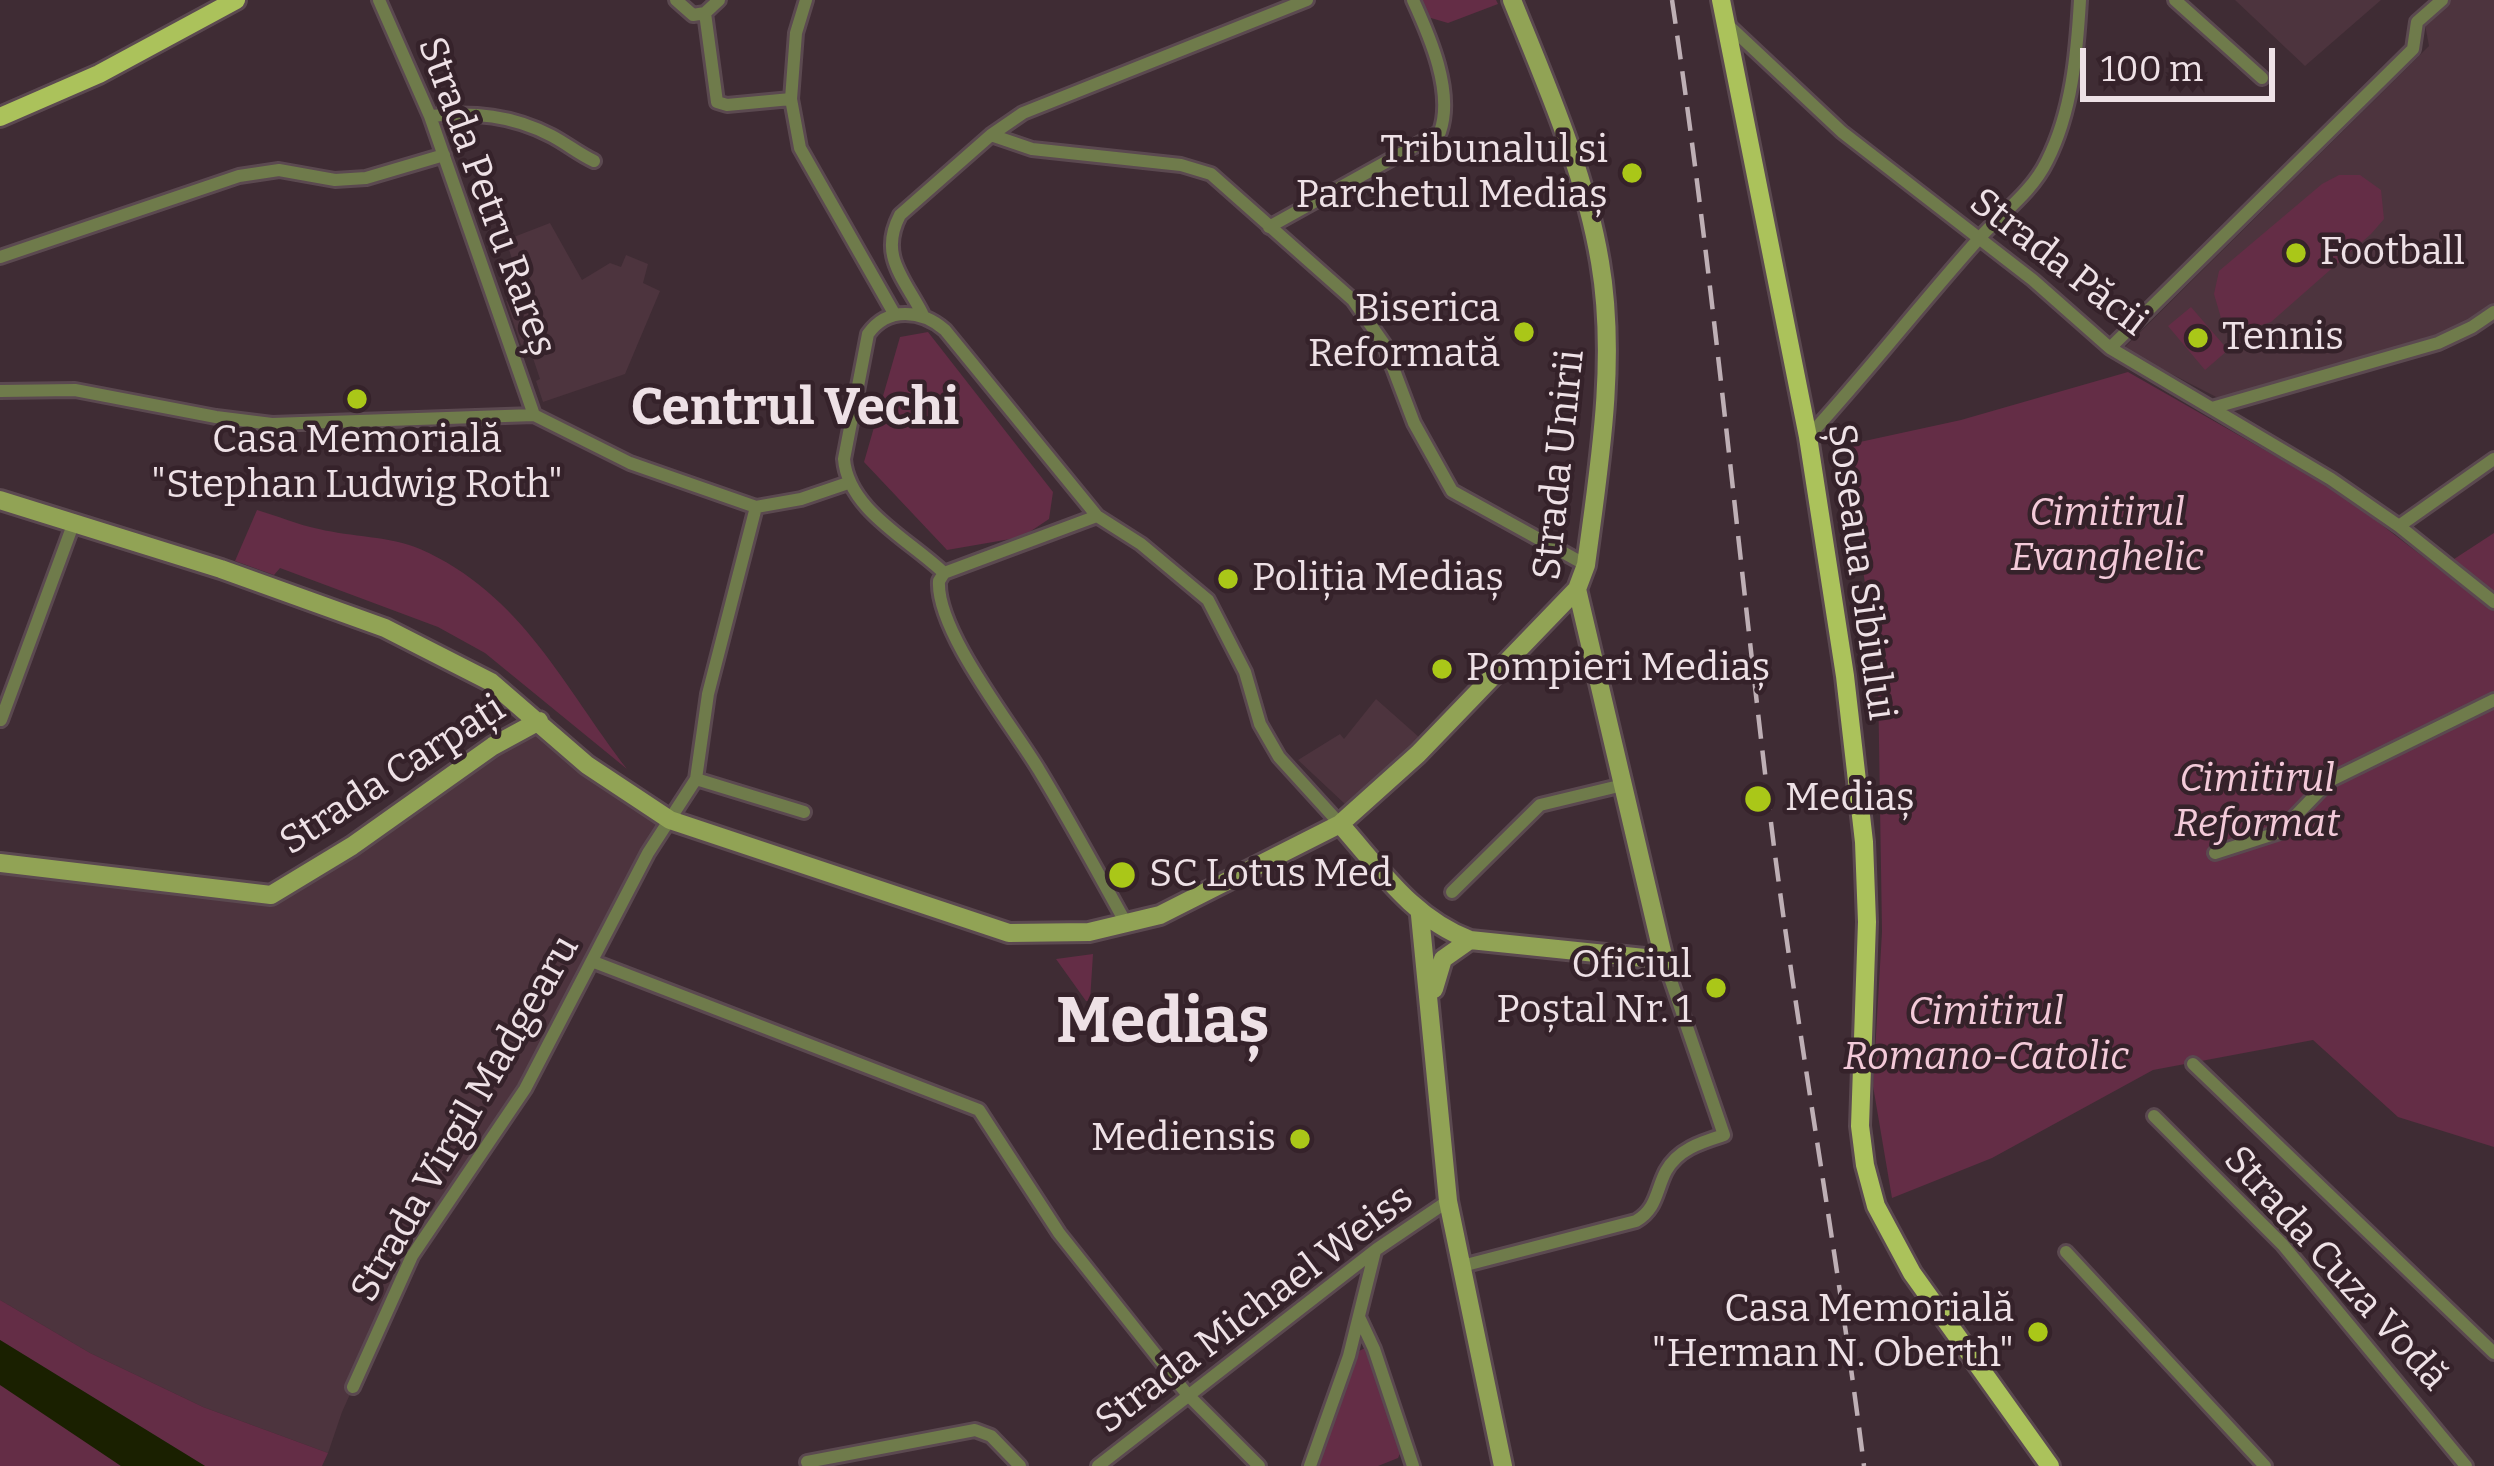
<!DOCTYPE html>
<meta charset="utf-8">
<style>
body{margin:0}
#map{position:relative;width:2494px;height:1466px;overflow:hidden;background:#3f2c34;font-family:Bitter,serif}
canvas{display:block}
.scale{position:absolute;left:2080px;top:48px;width:195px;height:54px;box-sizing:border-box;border:6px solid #eee1e6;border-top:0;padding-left:15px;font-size:36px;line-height:42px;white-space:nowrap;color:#eee1e6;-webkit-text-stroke:9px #35222a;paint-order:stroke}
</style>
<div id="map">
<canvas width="2494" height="1466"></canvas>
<div class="scale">100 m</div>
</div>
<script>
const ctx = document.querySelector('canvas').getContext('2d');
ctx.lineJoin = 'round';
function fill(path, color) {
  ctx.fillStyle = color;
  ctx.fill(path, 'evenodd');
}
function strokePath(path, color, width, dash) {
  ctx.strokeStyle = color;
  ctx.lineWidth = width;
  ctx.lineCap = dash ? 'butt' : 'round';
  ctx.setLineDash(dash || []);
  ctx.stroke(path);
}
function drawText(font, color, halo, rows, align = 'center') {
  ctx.font = font + ' Bitter,serif';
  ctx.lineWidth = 9;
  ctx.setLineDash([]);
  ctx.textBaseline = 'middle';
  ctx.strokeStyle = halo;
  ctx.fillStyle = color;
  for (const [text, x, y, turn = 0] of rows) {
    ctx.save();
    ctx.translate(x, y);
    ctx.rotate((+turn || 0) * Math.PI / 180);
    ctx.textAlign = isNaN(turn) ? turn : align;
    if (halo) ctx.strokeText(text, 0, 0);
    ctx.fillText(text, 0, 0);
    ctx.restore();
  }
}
fill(new Path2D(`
 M2235,0H2381L2305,66Z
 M2443,0H2494V303L2462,327L2222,400L2123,349L2429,46L2423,14Z
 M550,223L582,280L610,263L621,267L626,255L648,264L643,283L660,291L625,374L543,402L536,381L540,379L528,343L521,345L506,301L523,294L506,240Z
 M1376,699L1420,738L1345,804L1298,760L1340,734L1344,739Z
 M539,721L670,820L548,1049L412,1256L342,1412L328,1453L203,1407L90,1353L0,1300V870L271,895Z`), '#4d343e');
fill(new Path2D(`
 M1416,0H1496L1498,4L1448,23L1424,16Z
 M2339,175H2360L2381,190L2384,219L2371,234L2271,322L2245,330L2221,318L2214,294L2219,271L2322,184Z
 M2191,307L2228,350L2205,370L2168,326Z
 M928,332L1053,492L1049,519L1022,537L947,550L864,462L900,337Z
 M2128,372L2340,493L2494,611V1147L2398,1117L2313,1040L2153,1070L1992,1158L1892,1198L1873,1086L1882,932L1878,679L1846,445L1961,420Z
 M257,510C278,516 298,525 319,529C351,537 390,536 420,549C522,594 563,686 627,769L485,653L438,627L280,568L274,575L235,561Z
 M2494,533V602L2448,563Z
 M1093,954L1090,1001H1086L1056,959Z
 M0,1300L90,1353L203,1407L328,1453L322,1466H205L0,1340Z
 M1367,1347L1374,1349L1403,1447L1398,1458L1378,1466H1313L1349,1356Z
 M0,1385L9,1388L121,1466H0Z`), '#642d46');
fill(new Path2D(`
 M0,1340L205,1466H121L0,1385Z`), '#1a2000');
const street = new Path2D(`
 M379,0L430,116L534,415
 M676,0L693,15L705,13
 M806,0L796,33L791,99L800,148L895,315
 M2175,0L2262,78
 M705,13L717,102L727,105L791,99
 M705,13L719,0
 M1727,24L1842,132L2033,280L2110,348L2331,479L2399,526L2494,602
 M430,116C474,112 512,115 552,136C567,144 579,154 594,161
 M991,135L1032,149L1181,165L1211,174L1353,300L1384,344L1414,423L1452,491L1586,565
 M1269,227L1440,132C1454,92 1430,37 1413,0
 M0,257L239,176L279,170L335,180L366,178L444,155
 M922,313C903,277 879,255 900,215L991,135L1023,113L1307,0
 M2110,348L2413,49L2417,22L2442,0
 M0,391L75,390L216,417L272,424L534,415L630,463L756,507L801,499L848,483
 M2212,408L2438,343L2472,327L2494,312
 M1808,437C1866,374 1918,307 1975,243C1999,215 2031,194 2047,161C2072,112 2077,53 2080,0
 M2399,526L2494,459
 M944,573C910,540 848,510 844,459L868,334C888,306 922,310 945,330L1097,516L1141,544L1208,600L1245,672L1260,724L1279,757L1340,824
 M944,573L939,581C936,631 1012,725 1039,770C1070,821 1098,873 1127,925
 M944,573L1097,516
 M1,720L74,522
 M696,779L804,812
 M2215,853L2280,832L2329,781L2494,700
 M1452,892L1540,805L1623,785
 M594,962L979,1110L1059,1233L1187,1394L1259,1466
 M2193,1064L2494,1353
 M2154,1116L2283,1245L2466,1466
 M2066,1252L2265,1466
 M1462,1266L1636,1221C1657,1209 1656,1190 1666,1171C1678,1149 1702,1142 1724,1135L1664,960
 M1360,1319L1374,1349L1413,1466
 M353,1387L412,1256L525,1089L648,853L696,779L708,694L756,507
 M807,1462L975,1430L991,1436L1020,1466
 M1098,1466L1377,1249L1448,1201
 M1310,1466L1349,1356L1375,1251`);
const secondary = new Path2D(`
 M0,500L221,569L385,628L491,682L587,765L670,820L1009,933L1089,932L1160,915L1340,824L1418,754L1577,589
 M1340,824C1380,869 1412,918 1470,940L1664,960L1577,589L1586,565C1599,467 1617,361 1600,262C1585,172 1546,84 1512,0
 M0,863L271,895L352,846L493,746L539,721
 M1420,915L1448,1201L1503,1466
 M1434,989L1443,959L1470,940`);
const primary = new Path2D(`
 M1721,0L1808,437L1845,676L1864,842L1867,922L1860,1126L1865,1165L1876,1206L1912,1273L2050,1466
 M0,117L99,74L236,0`);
strokePath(street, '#5b4950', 18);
strokePath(secondary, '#5b4950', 24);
strokePath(primary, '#5b4950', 24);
strokePath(street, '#6f7b4b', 12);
strokePath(secondary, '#91a355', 18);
strokePath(primary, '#abc25b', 18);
strokePath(new Path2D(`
 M1672,0C1714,281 1739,565 1774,847C1801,1054 1838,1259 1864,1466`), '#beafb5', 4.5, [24, 12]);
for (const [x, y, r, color] of [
 [1632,173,12,"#aac718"],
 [2296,253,12,"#aac718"],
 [1524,332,12,"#aac718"],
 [2198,338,12,"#aac718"],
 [357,399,12,"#aac718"],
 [1228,579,12,"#aac718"],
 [1442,669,12,"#aac718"],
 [1758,799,15,"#aac718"],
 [1122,875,15,"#aac718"],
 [1716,988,12,"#aac718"],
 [1300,1139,12,"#aac718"],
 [2038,1332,12,"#aac718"]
]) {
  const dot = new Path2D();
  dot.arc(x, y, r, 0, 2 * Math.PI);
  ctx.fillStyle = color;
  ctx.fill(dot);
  strokePath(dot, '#35222a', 4.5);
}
drawText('39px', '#eee1e6', '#35222a', [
 ["Tribunalul si",1608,151,"right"],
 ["Parchetul Mediaș",1608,196,"right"],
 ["Football",2320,253],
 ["Biserica",1500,310,"right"],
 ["Reformată",1500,355,"right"],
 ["Tennis",2222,338],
 ["Casa Memorială",357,441,"center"],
 ["\"Stephan Ludwig Roth\"",357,486,"center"],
 ["Poliția Mediaș",1252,579],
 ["Pompieri Mediaș",1466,669],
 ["Mediaș",1785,799],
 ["SC Lotus Med",1149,875],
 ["Oficiul",1692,966,"right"],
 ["Poștal Nr. 1",1692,1011,"right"],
 ["Mediensis",1276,1139,"right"],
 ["Casa Memorială",2014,1310,"right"],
 ["\"Herman N. Oberth\"",2014,1355,"right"]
], 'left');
drawText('39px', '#eee1e6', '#35222a', [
 ["Strada Petru Rareș",486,197,70],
 ["Strada Păcii",2058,263,38],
 ["Strada Unirii",1560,465,-84],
 ["Șoseaua Sibiului",1860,572,82],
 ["Strada Carpați",393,776,-33],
 ["Strada Virgil Madgearu",466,1119,-60],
 ["Strada Cuza Vodă",2335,1269,48],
 ["Strada Michael Weiss",1255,1310,-37]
]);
drawText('italic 39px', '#f3cad9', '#35222a', [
 ["Cimitirul",2107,514],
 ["Evanghelic",2107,559],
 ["Cimitirul",2257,780],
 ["Reformat",2257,825],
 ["Cimitirul",1986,1013],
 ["Romano-Catolic",1986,1058]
]);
drawText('bold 51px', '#eee1e6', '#35222a', [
 ["Centrul Vechi",795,410]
]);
drawText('bold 63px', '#eee1e6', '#35222a', [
 ["Mediaș",1163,1024]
]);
</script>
